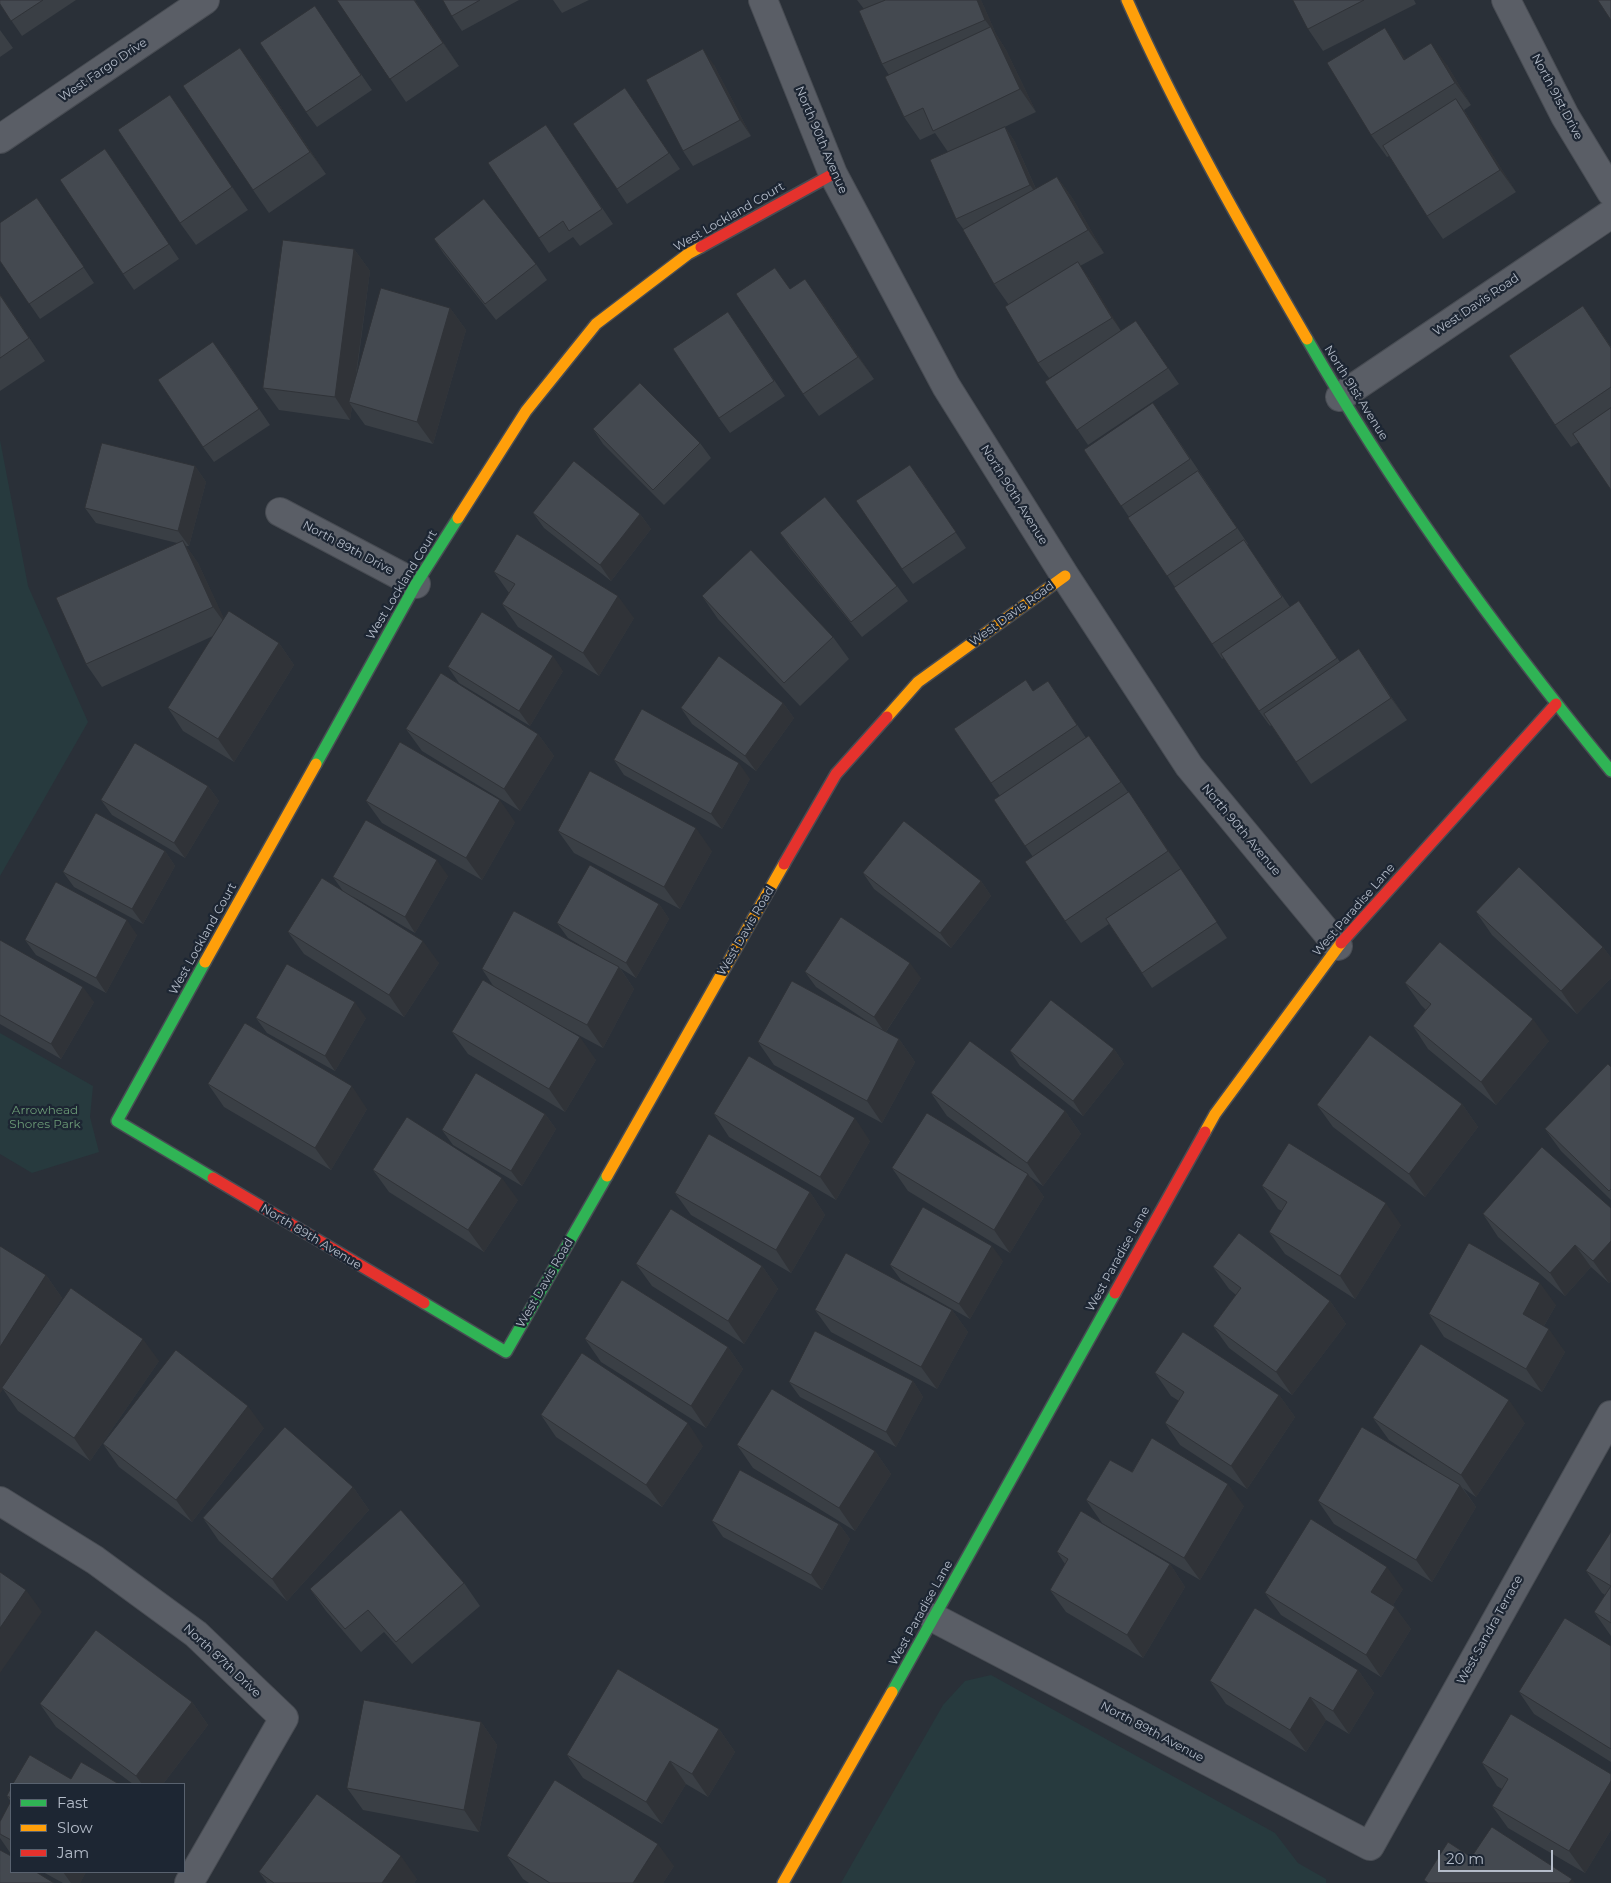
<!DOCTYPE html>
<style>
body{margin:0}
#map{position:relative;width:1611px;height:1883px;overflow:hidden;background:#2a3038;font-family:Montserrat,sans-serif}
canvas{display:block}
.legend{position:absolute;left:10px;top:1783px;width:175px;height:90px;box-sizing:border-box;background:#1d2633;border:1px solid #59626f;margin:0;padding:6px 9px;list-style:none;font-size:15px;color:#b4bcc9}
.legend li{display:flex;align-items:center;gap:10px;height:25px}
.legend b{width:25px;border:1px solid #59626f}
.scale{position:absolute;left:1438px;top:1850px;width:115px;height:22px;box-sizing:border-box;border:2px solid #b4bcc9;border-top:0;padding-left:6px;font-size:15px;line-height:18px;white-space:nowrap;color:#b4bcc9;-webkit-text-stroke:4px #1d2633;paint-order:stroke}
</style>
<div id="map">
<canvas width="1611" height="1883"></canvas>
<ul class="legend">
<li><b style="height:6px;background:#30b455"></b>Fast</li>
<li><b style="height:6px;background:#ff9f0a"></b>Slow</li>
<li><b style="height:6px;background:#e5322d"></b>Jam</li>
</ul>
<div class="scale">20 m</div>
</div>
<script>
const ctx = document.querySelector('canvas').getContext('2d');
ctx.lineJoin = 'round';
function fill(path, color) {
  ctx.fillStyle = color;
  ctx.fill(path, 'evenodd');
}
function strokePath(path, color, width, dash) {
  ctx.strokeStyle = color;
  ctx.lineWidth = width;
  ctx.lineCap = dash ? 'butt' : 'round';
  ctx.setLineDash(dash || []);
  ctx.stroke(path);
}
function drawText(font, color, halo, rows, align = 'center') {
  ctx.font = font + ' Montserrat,sans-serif';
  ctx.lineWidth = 4.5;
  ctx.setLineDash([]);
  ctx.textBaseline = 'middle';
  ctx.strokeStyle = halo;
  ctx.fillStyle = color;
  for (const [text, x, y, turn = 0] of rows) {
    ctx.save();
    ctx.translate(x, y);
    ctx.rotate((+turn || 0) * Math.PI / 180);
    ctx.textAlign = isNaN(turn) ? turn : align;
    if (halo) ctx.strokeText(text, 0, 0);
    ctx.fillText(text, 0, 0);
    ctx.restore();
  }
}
fill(new Path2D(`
 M0,440L28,586L88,722L0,876Z
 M0,1033L93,1086L90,1117L99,1152L32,1173L0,1154Z
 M991,1675L1275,1833L1298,1863L1326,1879V1883H841L943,1705L965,1681Z`), '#273a3e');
const street = new Path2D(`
 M763,0L833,174L946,386L1065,576L1189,766L1338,946
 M1506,0L1565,116L1611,192
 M0,139L205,0
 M1340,397L1611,214
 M280,512L416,584
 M0,1501L95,1560L196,1634L284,1718L189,1883
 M934,1618L1370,1846L1611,1415`);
const fast = new Path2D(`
 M1307,339C1395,492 1499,635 1611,771
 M316,764L416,584L458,518
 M205,962L117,1121L213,1178
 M424,1303L506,1352L607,1176
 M892,1692L1115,1293`);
const slow = new Path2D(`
 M1127,0C1179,117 1243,229 1307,339
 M458,518L526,411L596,324L688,254L701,247
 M887,717L918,682L1065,576
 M205,962L316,764
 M1205,1132L1215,1114L1341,943
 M607,1176L784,864
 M783,1883L892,1692`);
const jam = new Path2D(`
 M701,247L833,174
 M784,864L836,774L887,717
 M1341,943L1556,704
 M213,1178L424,1303
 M1115,1293L1205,1132`);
strokePath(street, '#484c53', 30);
strokePath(fast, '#484c53', 14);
strokePath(slow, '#484c53', 14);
strokePath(jam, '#484c53', 14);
strokePath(street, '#5a5e66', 28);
strokePath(fast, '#30b455', 11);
strokePath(slow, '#ff9f0a', 11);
strokePath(jam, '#e5322d', 11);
fill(new Path2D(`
 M0,0H76L22,36L0,4Z
 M337,0H415L459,66L406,102Z
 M443,0H519L462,31L452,16Z
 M553,0H589L562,13Z
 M857,0H981L996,34L1006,50L1036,112L992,133L1005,127L1015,142L1036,189L1057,177L1073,199L1104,253L1080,266L1089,278L1121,331L1136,321L1179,384L1088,445L1045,382L1071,365L1049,378L1038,363L1009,305L994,284L964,230L956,219L948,152L935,133L920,140L904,117L889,75L882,64L864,9Z
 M1293,0H1414L1416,4L1323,51L1308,29Z
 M325,22L372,90L317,127L306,112Z
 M1385,28L1405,59L1447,65L1471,105L1464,110L1516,192L1443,239L1427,216L1389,156L1387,157L1371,135Z
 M0,30L13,48L0,57Z
 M714,65L751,136L693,166L683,151Z
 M256,70L326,174L269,213L253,190Z
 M625,88L680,169L627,204L617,189Z
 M170,95L248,210L196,245L180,223Z
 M556,140L613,224L580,246L573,237L549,253L539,238Z
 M116,165L179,259L134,290L123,274Z
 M48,214L94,283L40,319L0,261Z
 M434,239L536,264L547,280L496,320L444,254Z
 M354,249L370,271L356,378L450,308L466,330L433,444L365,425L352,407L350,420L279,410L263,388Z
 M790,289L821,301L874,379L819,416L803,394Z
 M0,294L45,361L0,391Z
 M1583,306L1611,347V490L1579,442L1571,447L1555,425Z
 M728,312L785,396L730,433L719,418Z
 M224,357L270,425L214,462L203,447Z
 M1164,419L1248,544L1247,545L1290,607L1299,601L1340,662L1359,649L1407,720L1311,784L1271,725L1270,726L1259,711L1224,658L1222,659L1212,644L1129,517L1084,450Z
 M593,429L700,443L711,458L664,505L603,444Z
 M195,466L206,482L189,546H186L198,563L224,619L279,643L294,665L234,762L183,731L168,708L213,636L102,687L86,664L177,543L96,523L85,508Z
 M921,480L966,548L913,584L902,569Z
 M533,513L640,514L651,529L611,581L544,528Z
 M780,533L897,586L908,601L862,637L791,549Z
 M494,572L634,618L599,676L518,627L502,604L509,593Z
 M702,596L833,637L849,659L800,706L718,619Z
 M448,667L563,671L530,726L459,683Z
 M1048,681L1086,738L1089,736L1128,792L1144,814L1227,938L1152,988L1109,924L1081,943L1065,921L1033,857L994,800L1000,796L954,729L1033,691Z
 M783,703L794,718L756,771L692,724L681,708Z
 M406,729L538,734L554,756L520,811L422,751Z
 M614,760L750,779L722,829L624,775Z
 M208,786L219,801L185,858L112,815L101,800Z
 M366,801L515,822L482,880L382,823Z
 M558,831L712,851L680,909L574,853Z
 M165,851L175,866L143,924L74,887L63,872Z
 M863,873L981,881L991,896L951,948L874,889Z
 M448,876L415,933L352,896L439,963L404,1017L304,954L288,932L343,891L333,877Z
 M659,904L669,919L636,978L620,968L634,989L603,1048L552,1021L596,1060L565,1112L468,1054L452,1032L494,987L482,969L597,955L568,938L557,923Z
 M1476,912L1603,947L1611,958V978L1577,1014L1492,935Z
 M137,935L106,993L36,955L25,940Z
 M0,940L94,1002L61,1059L0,1024Z
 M805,972L921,978L886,1032L899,1039L915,1062L882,1123L774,1065L758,1042L876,1027L816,987Z
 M1405,983L1549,1041L1496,1105L1428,1049L1413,1026L1426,1010L1421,1005Z
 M256,1018H366L335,1071L267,1033Z
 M1114,1049L1124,1064L1083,1116L1020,1066L1010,1051Z
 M1611,1067V1200L1561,1151L1545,1129Z
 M208,1084L367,1109L331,1170L224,1107Z
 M931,1093L1065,1111L1081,1134L1043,1186L1029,1176L1044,1197L1010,1253L908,1191L892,1168L1022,1171L947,1116Z
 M1462,1104L1478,1127L1425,1197L1333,1127L1317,1105Z
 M545,1114L556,1129L522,1186L453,1145L442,1130Z
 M714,1114L870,1141L836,1200L729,1137Z
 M373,1170L518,1200L484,1252L389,1192Z
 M1262,1186L1401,1225L1355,1299L1285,1254L1269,1232L1282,1211L1278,1209Z
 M810,1192L825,1215L791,1273L691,1215L675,1193Z
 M1611,1208V1281L1609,1283L1591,1267L1565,1296L1498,1237L1483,1214Z
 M1003,1261L970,1319L901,1280L890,1265Z
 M636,1264L762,1266L778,1289L744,1344L652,1286Z
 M1213,1267L1330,1301L1346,1324L1292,1395L1229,1348L1213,1326L1236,1295L1229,1289Z
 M46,1275L62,1298L23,1358L159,1361L90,1461L18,1411L3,1389Z
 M1556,1305L1544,1326L1565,1352L1542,1392L1444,1337L1429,1314Z
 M815,1310H952L968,1332L937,1389L831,1332Z
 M585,1339L728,1347L743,1369L706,1428L601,1362Z
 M1155,1373L1279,1395L1295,1417L1247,1489L1180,1445L1165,1423L1179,1401L1171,1396Z
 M913,1381L923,1397L896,1447L800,1397L789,1382Z
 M541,1415L703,1446L662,1507L556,1437Z
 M1373,1418L1525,1423L1476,1497L1463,1488L1476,1507L1432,1582L1334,1524L1318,1501L1427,1465L1389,1440Z
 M264,1428L192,1522L119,1467L103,1444Z
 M737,1445L875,1451L891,1474L855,1531L753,1468Z
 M1132,1472L1244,1506L1200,1580L1102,1523L1086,1500Z
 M353,1487L369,1510L287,1601L219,1541L203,1518Z
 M712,1521L839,1524L850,1539L822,1590L723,1537Z
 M1611,1532V1636L1594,1612L1605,1595L1602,1593L1586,1571Z
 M1057,1552L1170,1564L1185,1587L1143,1658L1066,1612L1050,1590L1065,1564Z
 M464,1583L480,1606L412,1664L384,1632L361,1652L326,1611L310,1589Z
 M1403,1589L1393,1605L1411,1629L1381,1677L1281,1615L1265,1593Z
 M1611,1646V1762L1534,1714L1519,1692Z
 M1358,1670L1374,1693L1349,1734L1326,1720L1306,1752L1226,1704L1210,1681Z
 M192,1702L208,1725L163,1784H133L56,1727L40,1704Z
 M481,1722L497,1745L479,1832L363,1810L347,1788Z
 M719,1729L735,1752L708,1797L686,1784L662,1824L583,1778L567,1755Z
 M1482,1763L1611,1774V1830L1585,1873L1508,1828L1492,1806L1502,1789L1497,1786Z
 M11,1788V1854L0,1838V1822L11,1802L7,1796Z
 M507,1856L674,1866L663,1883H529L523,1879Z
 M43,1872H86L80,1883H63Z
 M259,1872L417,1879L414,1883H267Z`), '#3a3f45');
fill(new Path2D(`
 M414,0H415L459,66L443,43Z
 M977,0H981L996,34L1006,50L1036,112L1020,89L991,28L985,20Z
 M1385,28L1400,50L1420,82L1404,60Z
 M1431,43L1447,65L1471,105L1455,83Z
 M240,48L256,70L326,174L310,152Z
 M703,49L714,65L751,136L740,120Z
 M170,95L186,117L248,210L232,187Z
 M1456,99L1472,122L1516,192L1500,170Z
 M1005,127L1015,142L1041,201L1030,185Z
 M1057,177L1073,199L1104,253L1088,230Z
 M354,249L370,271L352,403L349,402L352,407L350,420L335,397Z
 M1078,262L1089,278L1123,333L1112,318Z
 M805,279L821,301L874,379L858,357Z
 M0,294L45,361L0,295Z
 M450,308L466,330L433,444L417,422Z
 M195,466L206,482L189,546L178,531Z
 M640,514L651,529L611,581L600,565Z
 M183,541L198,563L229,629L213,607Z
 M618,596L634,618L599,676L583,653Z
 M279,643L294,665L234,762L218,739Z
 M1359,649L1374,672L1407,720L1391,698Z
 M553,656L563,671L530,726L519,711Z
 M783,703L794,718L756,771L745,756Z
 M538,734L554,756L520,811L504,789Z
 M739,763L750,779L722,829L711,814Z
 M208,786L219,801L185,858L174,843Z
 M1129,792L1144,814L1184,873L1168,851Z
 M500,800L515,822L482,880L466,858Z
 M696,828L712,851L680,909L664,887Z
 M165,851L175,866L143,924L132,909Z
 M437,860L448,876L415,933L405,917Z
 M981,881L991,896L951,948L940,933Z
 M659,904L669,919L636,978L626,963Z
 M127,920L137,935L106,993L96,978Z
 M423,941L439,963L404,1017L389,995Z
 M1603,947L1611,958V978L1577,1014L1561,991Z
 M910,963L921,978L885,1033L874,1017Z
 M619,967L634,989L603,1048L587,1025Z
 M83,987L94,1002L61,1059L51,1044Z
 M355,1002L366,1018L335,1071L325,1056Z
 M1533,1019L1549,1041L1496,1105L1481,1082Z
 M580,1037L596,1060L565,1112L549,1089Z
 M899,1039L915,1062L882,1123L867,1101Z
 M1114,1049L1124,1064L1083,1116L1073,1101Z
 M352,1086L367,1109L331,1170L315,1148Z
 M1462,1104L1478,1127L1425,1197L1409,1174Z
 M1065,1111L1081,1134L1043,1186L1027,1163Z
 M545,1114L556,1129L522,1186L511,1171Z
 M855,1118L870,1141L836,1200L820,1177Z
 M1028,1174L1044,1197L1010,1253L994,1230Z
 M502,1178L518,1200L484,1252L468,1230Z
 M810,1192L825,1215L791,1273L776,1250Z
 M1386,1203L1401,1225L1355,1299L1340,1276Z
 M1611,1241V1281L1609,1283L1593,1261Z
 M1575,1245L1591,1267L1565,1296L1550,1273Z
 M992,1246L1003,1261L970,1319L959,1304Z
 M762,1266L778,1289L744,1344L728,1321Z
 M46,1275L62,1298L0,1394V1347Z
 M1540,1283L1556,1305L1538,1336L1523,1314Z
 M1330,1301L1346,1324L1292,1395L1276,1372Z
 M952,1310L968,1332L937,1389L921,1367Z
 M1549,1329L1565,1352L1542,1392L1526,1369Z
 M143,1339L159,1361L90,1461L74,1438Z
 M728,1347L743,1369L706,1428L691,1406Z
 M913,1381L923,1397L896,1447L886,1432Z
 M1279,1395L1295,1417L1247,1489L1231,1466Z
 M1509,1400L1525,1423L1476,1497L1461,1475Z
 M248,1406L264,1428L192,1522L176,1500Z
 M688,1423L703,1446L662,1507L646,1485Z
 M875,1451L891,1474L855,1531L839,1508Z
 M1228,1484L1244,1506L1200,1580L1184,1558Z
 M1460,1485L1476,1507L1432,1582L1416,1560Z
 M353,1487L369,1510L287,1601L272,1579Z
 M839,1524L850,1539L822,1590L811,1575Z
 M1170,1564L1185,1587L1143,1658L1127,1635Z
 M1387,1567L1403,1589L1387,1615L1371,1592Z
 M26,1590L42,1612L0,1673V1628Z
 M1395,1607L1411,1629L1381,1677L1366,1655Z
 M1358,1670L1374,1693L1349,1734L1333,1711Z
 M1310,1697L1326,1720L1306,1752L1290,1730Z
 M192,1702L208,1725L163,1784H142L136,1776Z
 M481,1722L497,1745L479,1832L464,1810Z
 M719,1729L735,1752L708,1797L692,1774Z
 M670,1761L686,1784L662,1824L646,1802Z
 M1611,1781V1830L1585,1873L1569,1851Z
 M658,1844L674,1866L663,1883H633Z
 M401,1856L417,1879L414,1883H382Z
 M63,1872H86L80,1883H71Z
 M1572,1879L1575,1883H1569Z`), '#303338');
const building = new Path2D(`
 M0,0H43L11,21L0,4Z
 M337,0H414L443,43L390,79Z
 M443,0H480L452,16Z
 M886,0H977L985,20L882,64L859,11Z
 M1293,0H1364L1308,29Z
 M1598,0H1611V20Z
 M315,6L361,75L306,112L260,43Z
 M991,27L1020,89L933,131L923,108L904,117L885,77Z
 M1385,28L1404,60L1431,43L1455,83L1371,135L1327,63Z
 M240,48L310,152L253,190L183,86Z
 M703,49L740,120L683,151L646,80Z
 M625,88L669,153L617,189L573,124Z
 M170,95L232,187L180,223L118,130Z
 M1456,99L1500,170L1427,216L1383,146Z
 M546,125L602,209L569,231L563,221L539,238L488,163Z
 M1005,127L1030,185L956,219L930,160Z
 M105,149L169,244L123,274L60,180Z
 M1057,177L1088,230L994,284L963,230Z
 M37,198L84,267L29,304L0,261V223Z
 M484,199L536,264L485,304L434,239Z
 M283,240L354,249L335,397L263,388Z
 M1078,262L1112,318L1038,363L1005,307Z
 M775,268L790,289L805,279L858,357L803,394L736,294Z
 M381,288L450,308L417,422L349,402Z
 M0,295L29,338L0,358Z
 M1583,306L1611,348V387L1555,425L1509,356Z
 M728,312L774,381L719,418L673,349Z
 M1136,321L1168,368L1077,430L1045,382Z
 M213,342L259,409L203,447L158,380Z
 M640,383L700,443L653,490L593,429Z
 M1153,403L1190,459L1121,506L1084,450Z
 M1611,408V490L1573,434Z
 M102,443L195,466L178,531L85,508Z
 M574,461L640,514L600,565L533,513Z
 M910,465L956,532L902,569L856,501Z
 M1198,471L1237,528L1167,576L1128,518Z
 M825,497L897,586L851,622L780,533Z
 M517,534L618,596L583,653L502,604L515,584L494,572Z
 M1244,540L1282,597L1212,644L1174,588Z
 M183,541L213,607L86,664L56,598Z
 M751,550L833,637L784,683L702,596Z
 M1299,601L1337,658L1259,711L1221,654Z
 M229,611L279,643L218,739L168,708Z
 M482,612L553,656L519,711L448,667Z
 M1359,649L1391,698L1296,762L1264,714Z
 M719,656L783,703L745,756L681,708Z
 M441,673L538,734L504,789L406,729Z
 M1026,680L1033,691L1048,681L1077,725L991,783L954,729Z
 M642,709L739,763L711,814L614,760Z
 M1089,736L1121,782L1025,846L994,800Z
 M400,742L500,800L466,858L366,801Z
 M135,743L208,786L174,843L101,800Z
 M590,771L696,828L664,887L558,831Z
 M1129,792L1168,851L1065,921L1025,862Z
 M96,813L165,851L132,909L63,872Z
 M366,820L437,860L405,917L333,877Z
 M904,821L981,881L940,933L863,873Z
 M590,865L659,904L626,963L557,923Z
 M1519,867L1603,947L1561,991L1476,912Z
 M1181,869L1217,922L1142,973L1106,919Z
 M322,878L423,941L389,995L288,932Z
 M56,882L127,920L96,978L25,940Z
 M514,911L619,967L587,1025L482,969Z
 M841,917L910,963L874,1017L805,972Z
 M0,940L83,987L51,1044L0,1015Z
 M1440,942L1533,1019L1481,1082L1413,1026L1431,1004L1405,983Z
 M287,964L355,1002L325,1056L256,1018Z
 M483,980L580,1037L549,1089L452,1032Z
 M792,981L899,1039L867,1101L758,1042Z
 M1051,1000L1114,1049L1073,1101L1010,1051Z
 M245,1023L352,1086L315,1148L208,1084Z
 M1370,1035L1462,1104L1409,1174L1317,1105Z
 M970,1041L1065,1111L1027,1163L931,1093Z
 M749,1056L855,1118L820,1177L714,1114Z
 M1608,1064L1611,1067V1189L1609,1191L1545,1129Z
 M476,1073L545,1114L511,1171L442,1130Z
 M927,1113L1028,1174L994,1230L892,1168Z
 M407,1117L502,1178L468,1230L373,1170Z
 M709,1134L810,1192L776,1250L675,1193Z
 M1289,1143L1386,1203L1340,1276L1269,1232L1287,1202L1262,1186Z
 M1542,1147L1611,1208V1241L1593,1261L1575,1245L1550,1273L1483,1214Z
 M923,1207L992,1246L959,1304L890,1265Z
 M671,1209L762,1266L728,1321L636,1264Z
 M1239,1233L1330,1301L1276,1372L1213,1326L1241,1288L1213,1267Z
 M1469,1243L1540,1283L1523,1314L1549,1329L1526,1369L1429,1314Z
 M0,1246L46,1275L0,1347Z
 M846,1253L952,1310L921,1367L815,1310Z
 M622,1280L728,1347L691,1406L585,1339Z
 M71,1288L143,1339L74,1438L2,1388Z
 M815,1331L913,1381L886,1432L789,1382Z
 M1183,1332L1279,1395L1231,1466L1165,1423L1184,1392L1155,1373Z
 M1421,1344L1509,1400L1461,1475L1373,1418Z
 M176,1350L248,1406L176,1500L103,1444Z
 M582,1353L688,1423L646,1485L541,1415Z
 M772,1389L875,1451L839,1508L737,1445Z
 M285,1427L353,1487L272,1579L203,1518Z
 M1362,1427L1460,1485L1416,1560L1318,1501Z
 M1152,1438L1228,1484L1184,1558L1086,1500L1110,1460L1132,1472Z
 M740,1470L839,1524L811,1575L712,1521Z
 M401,1510L464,1583L396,1642L368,1610L345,1629L310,1589Z
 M1081,1511L1170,1564L1127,1635L1050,1590L1068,1559L1057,1552Z
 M1311,1519L1387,1567L1371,1592L1395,1607L1366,1655L1265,1593Z
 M1611,1532V1623L1594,1612L1611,1586L1586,1571Z
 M0,1572L26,1590L0,1628Z
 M1255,1608L1358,1670L1333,1711L1310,1697L1290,1730L1210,1681Z
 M1565,1618L1611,1646V1749L1519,1692Z
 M96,1630L192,1702L136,1776L40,1704Z
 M618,1669L719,1729L692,1774L670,1761L646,1802L567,1755Z
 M364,1700L481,1722L464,1810L347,1788Z
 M1511,1714L1611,1774V1781L1569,1851L1492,1806L1508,1779L1482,1763Z
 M30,1755L71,1779L81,1762L119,1784H13Z
 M555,1780L658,1844L633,1883H550L507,1856Z
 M11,1788V1798L7,1796Z
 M317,1794L401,1856L382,1883H274L259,1872Z
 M11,1801V1840L0,1834V1822Z
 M1492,1827L1572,1879L1569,1883H1428L1424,1880L1448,1842L1471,1857Z
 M0,1850L11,1856V1872H36L54,1883H0Z`);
fill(building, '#444950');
strokePath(building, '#303338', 1);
drawText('12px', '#b4bcc9', '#1d2633', [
 ["West Fargo Drive",103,70,-34],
 ["North 91st Drive",1557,97,62],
 ["North 90th Avenue",821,140,67],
 ["West Lockland Court",729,217,-30],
 ["West Davis Road",1476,305,-34],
 ["North 91st Avenue",1356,393,58],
 ["North 90th Avenue",1014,495,58],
 ["North 89th Drive",348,548,28],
 ["West Lockland Court",402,585,-59],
 ["West Davis Road",1012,614,-36],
 ["North 90th Avenue",1241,830,50],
 ["West Paradise Lane",1354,910,-49],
 ["West Davis Road",746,931,-60],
 ["West Lockland Court",203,939,-61],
 ["North 89th Avenue",311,1237,31],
 ["West Paradise Lane",1118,1259,-61],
 ["West Davis Road",545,1283,-60],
 ["West Paradise Lane",921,1613,-61],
 ["West Sandra Terrace",1490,1630,-61],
 ["North 87th Drive",222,1661,43],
 ["North 89th Avenue",1152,1732,28]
]);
drawText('12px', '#6b9a76', '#1d2633', [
 ["Arrowhead",45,1110],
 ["Shores Park",45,1124]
]);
</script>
